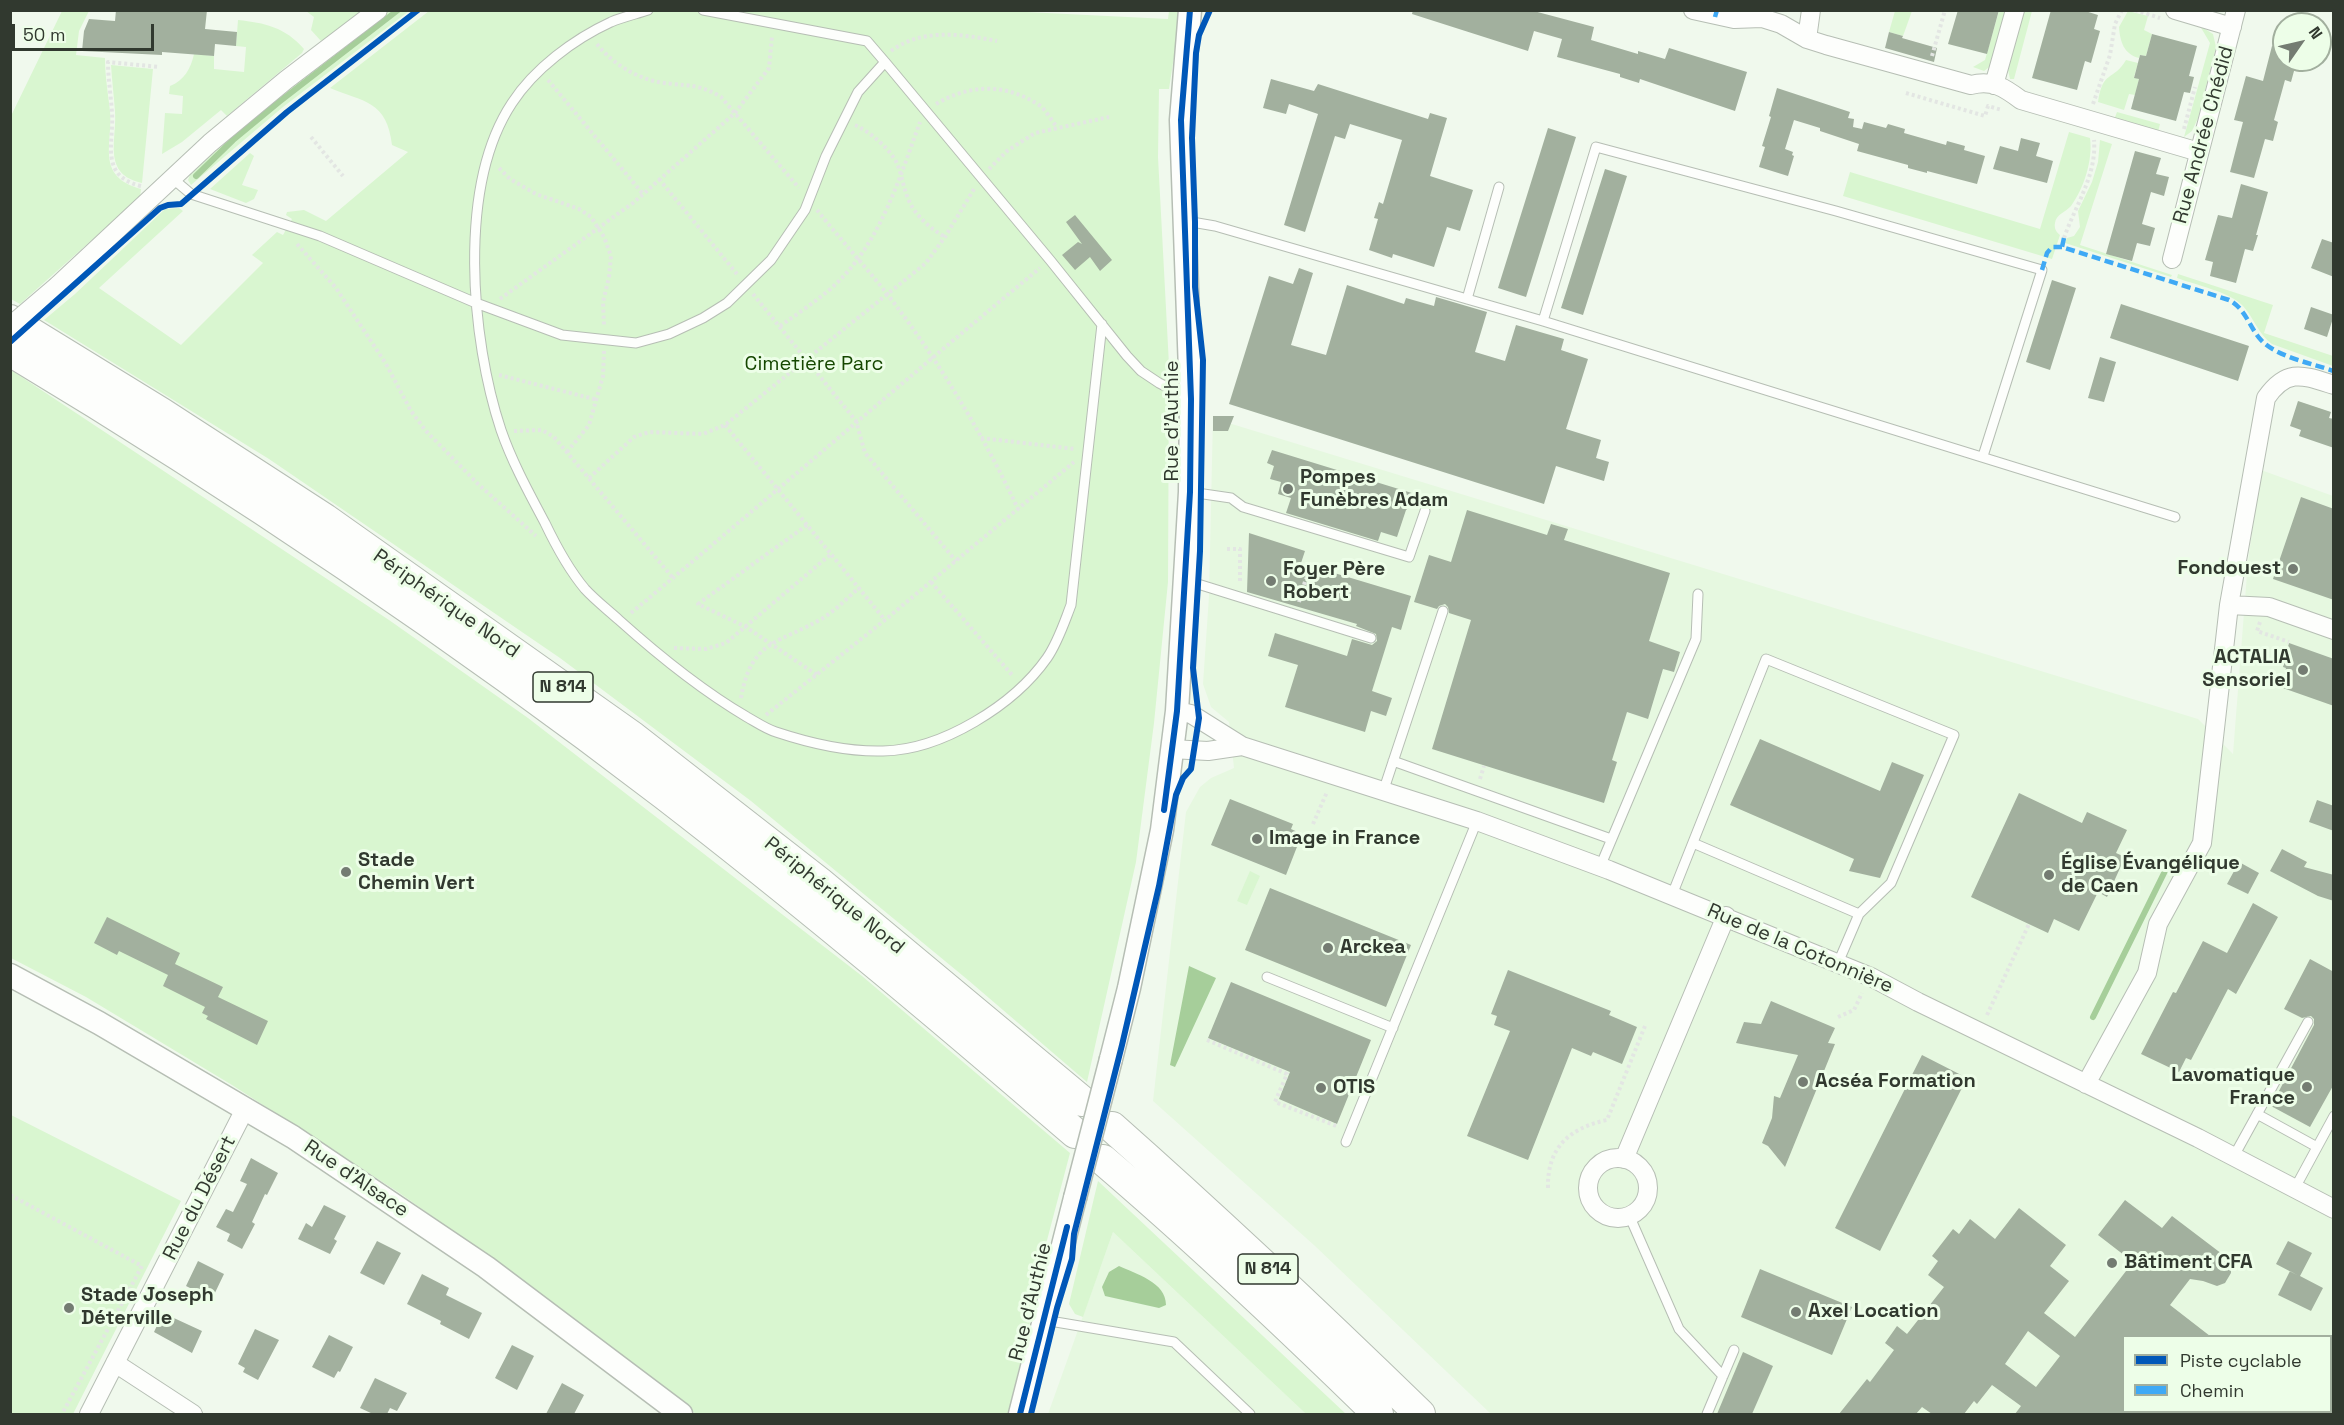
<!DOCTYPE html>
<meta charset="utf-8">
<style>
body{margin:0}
#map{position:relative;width:2344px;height:1425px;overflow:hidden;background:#f0f9ed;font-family:"Space Grotesk",sans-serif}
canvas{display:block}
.frame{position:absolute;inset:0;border:12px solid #31392f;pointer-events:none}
.legend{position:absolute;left:2122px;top:1335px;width:210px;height:78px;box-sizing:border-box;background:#edfee8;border:2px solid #a2af9e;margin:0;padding:8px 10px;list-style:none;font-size:18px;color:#31392f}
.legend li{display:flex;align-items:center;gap:12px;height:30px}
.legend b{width:30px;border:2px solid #a2af9e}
.north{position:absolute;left:2272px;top:12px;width:60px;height:60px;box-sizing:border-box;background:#edfee8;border:2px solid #a2af9e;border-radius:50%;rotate:56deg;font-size:16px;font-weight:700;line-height:24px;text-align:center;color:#31392f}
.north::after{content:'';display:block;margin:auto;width:21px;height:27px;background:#747c72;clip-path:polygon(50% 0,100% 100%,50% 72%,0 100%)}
.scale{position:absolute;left:12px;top:24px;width:142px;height:27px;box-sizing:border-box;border:3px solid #31392f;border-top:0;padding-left:8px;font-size:18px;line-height:21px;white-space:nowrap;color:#31392f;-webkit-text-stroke:4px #edfee8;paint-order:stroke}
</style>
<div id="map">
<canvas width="2344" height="1425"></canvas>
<div class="frame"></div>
<ul class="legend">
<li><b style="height:8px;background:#0057b8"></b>Piste cyclable</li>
<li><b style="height:8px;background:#3fa9f5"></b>Chemin</li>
</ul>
<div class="north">N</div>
<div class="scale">50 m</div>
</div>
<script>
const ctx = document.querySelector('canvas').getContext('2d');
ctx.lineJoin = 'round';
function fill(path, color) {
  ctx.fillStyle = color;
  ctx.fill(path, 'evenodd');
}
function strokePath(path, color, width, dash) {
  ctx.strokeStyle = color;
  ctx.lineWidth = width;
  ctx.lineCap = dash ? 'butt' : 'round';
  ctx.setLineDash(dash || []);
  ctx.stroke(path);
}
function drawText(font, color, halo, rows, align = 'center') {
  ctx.font = font + ' "Space Grotesk",sans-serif';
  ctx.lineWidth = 6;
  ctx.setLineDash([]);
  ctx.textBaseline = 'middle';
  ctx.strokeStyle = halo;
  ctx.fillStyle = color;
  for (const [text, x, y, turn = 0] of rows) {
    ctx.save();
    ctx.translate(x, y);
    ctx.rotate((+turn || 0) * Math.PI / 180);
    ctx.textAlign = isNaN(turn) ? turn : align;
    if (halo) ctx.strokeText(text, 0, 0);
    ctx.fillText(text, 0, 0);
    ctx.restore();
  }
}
fill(new Path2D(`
 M1213,416L1222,421L2198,719L2233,754L2248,561L2261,470L2333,496V1414H1491L1315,1246L1153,1101L1186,812L1200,787L1211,778L1234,768L1229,722L1211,707L1203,684L1209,596ZM2124,1336H2330V1412H2124Z
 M1113,1232L1306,1414H1048Z`), '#e6f8e0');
fill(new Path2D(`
 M986,10L1168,19L1169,11H1181L1169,89H1159L1158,157L1169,365L1168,582L1154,723L1136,862L1087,1082L968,980L751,801L560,658L269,459L44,320L75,294L165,209L179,208L183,211L99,288L181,345L263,263L252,255L277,232L283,235L292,219L286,215L287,212L304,210L326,221L408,152L392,145C387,101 364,102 330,88L429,11Z
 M62,11H89L79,31L76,55L105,58C105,76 108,93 110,111C113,145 95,176 141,189L140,197L20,304L11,299L10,118Z
 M306,11H364L321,41L311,30L314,17Z
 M389,11H409L283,107L191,185L188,180L191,172L254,115Z
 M1895,11H1912L1903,36L1889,32Z
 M1999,11H2006L1992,65L1984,71L1973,67L1985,60Z
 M2024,11H2032L2014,79H2010L2008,70Z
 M2128,11L2148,16L2144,30L2152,34L2146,56L2140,55L2139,58C2124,54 2120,42 2119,27Z
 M238,20C265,23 285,27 304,49L302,53L227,116L221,110L182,142L162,154L165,113L182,114L183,96L169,94L170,86C184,81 191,68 194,54L214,56V69L244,72L246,47L236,46Z
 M2200,26L2213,34L2216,47L2198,118L2192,131L2184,137L2210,43Z
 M2126,60L2138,63L2134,77L2139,79L2135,95L2129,94L2124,110L2098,102C2103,69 2113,82 2126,60Z
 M111,65L153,69L142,183C102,174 117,141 115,112C114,97 112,81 111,65Z
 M2117,112L2160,124L2158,132L2114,120Z
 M2069,132L2090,138C2093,160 2084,188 2071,206C2066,212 2056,214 2055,223C2054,228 2056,232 2060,235L2052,259L1843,196L1850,172L2040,229Z
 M2100,140L2112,144L2080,245L2172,275L2171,277L2065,243L2067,238L2074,236L2080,227L2078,211L2092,182L2098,162Z
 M250,153L254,156L242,185L258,190L254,199L246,203L210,189Z
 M2178,274L2273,305L2264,333L2333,356V366L2272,344C2258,334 2254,318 2243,306C2230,292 2196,285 2177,278Z
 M11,370L389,620L528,718L862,976L1070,1153L1026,1320L1030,1322L1008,1414H696L547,1298L398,1192L232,1085L86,997L11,958Z
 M1250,871L1260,876L1247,905L1237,901Z
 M11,1115L181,1201L73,1414H11Z
 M1098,1181L1346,1414H1306L1113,1232L1083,1317L1075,1314L1069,1304Z`), '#d9f6d0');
fill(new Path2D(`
 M1189,966L1216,978L1175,1067L1170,1065Z
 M1119,1266C1136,1274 1166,1282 1166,1305L1159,1308L1105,1296L1102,1287L1109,1272Z`), '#a6ce9a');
strokePath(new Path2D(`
 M196,176L233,140L279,102L398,10
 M2093,1017L2170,861`), '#a6ce9a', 6);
fill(new Path2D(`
 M116,10H207L205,29L237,32L236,46L215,44L214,56L162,52V55L82,51L84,31L89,19L115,21Z
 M1413,10H1530L1594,27L1591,40L1638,54V51L1665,59L1669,48L1747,72L1735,111L1640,79L1639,83L1620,77V74L1557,57L1562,39L1534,31L1528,51L1412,14Z
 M1958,10H1999L1987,54L1948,44Z
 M2051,10H2082L2098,15L2094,29L2100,31L2091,63L2085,61L2077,90L2032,78Z
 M1889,32L1903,36L1902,38L1937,48L1934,62L1885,48Z
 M2152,34L2197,46L2189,76L2194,77L2190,93L2184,92L2176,121L2131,109L2139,79L2134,78L2140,55L2146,56Z
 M2272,46L2284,51V60H2297L2291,82L2285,80L2274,120L2278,122L2273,141L2265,139L2254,178L2230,172L2243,122L2234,120L2246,76L2263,81Z
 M1271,79L1314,91L1318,84L1428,119L1430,113L1447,118L1430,176L1473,190L1460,231L1447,227L1434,267L1393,254L1392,258L1369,250L1378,219L1374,218L1379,202L1383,204L1402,140L1350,124L1345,139L1335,136L1305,232L1284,225L1318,114L1289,104L1286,114L1263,108Z
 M1777,88L1850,112L1848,118L1854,119L1853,127L1862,129L1864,122L1886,128L1888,124L1905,129L1904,133L1946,145L1947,141L1965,146L1964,150L1985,156L1977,184L1927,171V173L1908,168V165L1857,151L1859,144L1820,131V128L1794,120L1785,149L1793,152L1792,155L1794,156L1788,176L1759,167L1765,147L1762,146L1771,117L1769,116Z
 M1548,128L1576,137L1526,297L1498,288Z
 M2021,138L2040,143L2036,156L2053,161L2047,183L1993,169L2000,146L2018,151Z
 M2135,151L2161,158L2156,174L2169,177L2164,196L2151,192L2142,224L2155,228L2150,246L2137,243L2132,261L2106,254Z
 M1605,169L1627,176L1583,315L1561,308Z
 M2241,184L2268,192L2256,235H2258L2253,251L2245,249L2236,283L2210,276L2213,262L2205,260L2218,215L2232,218Z
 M1075,215L1112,260L1100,271L1090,257L1075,270L1062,255L1078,242L1082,244L1066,222Z
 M2322,239L2334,243V277L2311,268Z
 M1299,268L1313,273L1291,345L1326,355L1347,285L1404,304L1406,298L1434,306L1436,297L1487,312L1475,352L1505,361L1516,325L1564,339L1561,350L1588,359L1566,429L1601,440L1596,458L1609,462L1604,481L1556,466L1544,504L1229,404L1269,276L1293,284Z
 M2052,280L2076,288L2050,370L2026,362Z
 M2121,304L2249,346L2238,381L2110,338Z
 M2311,307L2334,315L2327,337L2304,329Z
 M2100,357L2116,362L2104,402L2088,398Z
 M2298,401L2331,412L2329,418L2334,419V448L2299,436L2301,430L2290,426Z
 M1213,416H1234L1228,431H1213Z
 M1272,450L1415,494L1411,506L1406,510L1397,537L1381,532L1378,541L1286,513L1291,498L1278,494L1281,482L1270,479L1274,466L1267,463Z
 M2301,497L2334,509V600L2273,579Z
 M1467,510L1547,535L1551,524L1568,529L1564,540L1670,573L1649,641L1680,652L1674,672L1663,669L1648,719L1627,712L1612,760L1617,762L1604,803L1432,749L1471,620L1449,613L1448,607L1445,604L1439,606L1437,609L1414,602L1429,555L1451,562Z
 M1249,533L1305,551L1301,563L1411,596L1401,630L1392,627L1372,691L1392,698L1386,716L1371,711L1365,732L1285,707L1298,665L1268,656L1275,633L1347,656L1352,639L1372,645L1377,641L1376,634L1356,626L1357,624L1247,592Z
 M2289,643L2334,659V706L2280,687L2286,668L2283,667Z
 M1760,739L1880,791L1892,762L1924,775L1880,878L1849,871L1854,859L1730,805Z
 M2019,793L2082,823L2087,812L2127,830L2116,853L2125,857L2107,897L2098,892L2079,931L2054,919L2048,933L1971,897Z
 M1230,799L1293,824L1291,829L1302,834L1286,875L1211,845Z
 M2317,800L2334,806V831L2309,822Z
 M2282,849L2307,862L2304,867L2334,875V901L2318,896L2270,871Z
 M2239,862L2259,873L2248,894L2227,884Z
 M1270,888L1411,945L1386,1007L1245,950Z
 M2253,903L2278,917L2236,994L2228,989L2191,1060L2186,1058L2179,1072L2141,1054L2173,992L2176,993L2203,941L2227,953Z
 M107,917L180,953L175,964L223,987L218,997L268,1021L257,1045L206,1019L208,1016L202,1013L205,1007L163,986L168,975L119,951L117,955L94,943Z
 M2310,959L2334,972V1084L2310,1127L2271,1106L2314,1025V1019L2311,1016L2302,1018L2284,1009Z
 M1508,970L1611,1011L1609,1015L1637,1027L1622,1064L1593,1052L1591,1056L1572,1048L1528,1160L1467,1136L1510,1031L1494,1025L1497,1016L1491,1014Z
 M1231,982L1371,1040L1337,1124L1279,1099L1290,1072L1208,1038Z
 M1771,1001L1835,1028L1828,1043L1835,1044L1785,1167L1768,1146L1762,1143L1772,1118L1774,1096L1780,1098L1798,1055L1736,1043L1744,1022L1761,1024Z
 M1922,1055L1967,1078L1880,1251L1835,1228Z
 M251,1158L278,1173L267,1195L265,1194L252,1222L255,1224L242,1249L227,1241L230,1234L216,1227L226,1209L233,1212L247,1184L240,1181Z
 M2125,1200L2162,1228L2172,1216L2226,1257L2231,1265V1273L2225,1283L2217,1286L2203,1281L2190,1279L2170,1305L2210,1336H2124V1414H2015L2021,1406L1992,1385L1977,1404L1974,1401L1964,1414H1932L1922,1407L1916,1414H1839L1867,1379L1870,1382L1894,1350L1885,1343L1897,1326L1907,1334L1944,1287L1928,1275L1938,1261L1932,1256L1953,1229L1959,1234L1970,1219L1995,1239L2019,1208L2066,1245L2050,1266L2069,1281L2044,1313L2075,1337L2133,1262L2098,1235ZM2028,1331L2060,1356L2036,1387L2005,1364Z
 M324,1205L346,1216L334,1239L337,1241L330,1254L298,1239L306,1223L312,1227Z
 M377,1241L401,1253L384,1285L360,1273Z
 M2288,1241L2312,1253L2300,1276L2323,1288L2311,1311L2278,1295L2290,1271L2297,1275L2276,1264Z
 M198,1261L224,1274L212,1299L186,1286Z
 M1760,1269L1852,1307L1832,1355L1741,1317Z
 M422,1274L449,1288L446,1295L482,1313L469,1339L440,1324L441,1321L407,1304Z
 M163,1313L202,1331L192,1353L154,1332Z
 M255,1329L279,1340L258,1380L243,1372L245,1368L238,1364Z
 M329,1335L353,1347L340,1372L338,1371L334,1378L312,1367Z
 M512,1345L534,1356L517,1390L495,1378Z
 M1743,1352L1773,1366L1752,1414H1717Z
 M375,1378L407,1393L397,1411L390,1408L387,1414H373L360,1408Z
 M562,1383L584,1395L574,1414H546Z`), '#a2b09e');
const service = new Path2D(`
 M648,10C636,14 623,17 611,22C574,39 534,69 512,103C457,186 471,340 501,430C512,462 529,493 545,523C556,546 569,570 585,589C595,600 608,610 619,620C658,655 701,690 747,717C756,722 766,729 776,732C809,743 848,752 883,751C942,750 1014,705 1047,658C1058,642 1064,623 1071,605L1102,324
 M703,10L867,41L885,62
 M172,178L191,194L320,236L476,303L562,335L636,343L669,334L703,318L727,303L771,260L805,210L826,156L858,92L885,62L1050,260L1127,356L1141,371L1159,383L1189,398
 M1186,221L1215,226L1543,321L2175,517
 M1467,299L1499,187
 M1543,321L1596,147L1836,211L2042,270L1983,456
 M1190,492L1231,498L1243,507L1409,557L1425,511
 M1185,580L1371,638
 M1393,761L1611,839
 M1383,792L1443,611
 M1693,843L1859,914
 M1600,867L1696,639L1698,594
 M1672,895L1766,659L1954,735L1891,883L1859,914L1838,963
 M1267,977L1393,1028
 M2257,1114L2317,1147
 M1346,1142L1477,821
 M2234,1156L2308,1022
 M2295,1188L2334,1116
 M1629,1215L1679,1329L1723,1376
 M1044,1320L1174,1342L1250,1414
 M1707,1414L1734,1350`);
const minor = new Path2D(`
 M1693,10L1734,19L1762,18L1781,24L1807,39L1826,45L1971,85C1992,79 2005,88 2021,100L2199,152
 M2175,10L2232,27
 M1807,39L1811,10
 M1994,85L2015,10
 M2172,259L2236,10
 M57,286L210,143L286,80L378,10
 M2229,605L2269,607L2334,630
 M1177,711L1191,714L1242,746L1477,821L1609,870L1871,977L1918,1002L2198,1138L2334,1209
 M1171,749L1208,751L1242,746
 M2086,1084L2147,973L2158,924L2202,843L2229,605L2266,398C2287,368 2302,375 2334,385
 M1588 1188a30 30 0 1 1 60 0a30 30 0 1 1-60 0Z
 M1624,1159L1726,916
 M115,1363L193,1414
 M89,1414L245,1109`);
const tertiary = new Path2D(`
 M10,975L99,1023L293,1137L486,1267L681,1414
 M1111,1059L1129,988L1162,830L1177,711L1190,492L1191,399L1181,120L1190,10
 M1020,1414L1075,1198`);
const trunk = new Path2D(`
 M10,320L163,414L325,519L633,737L819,882L1082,1101
 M10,351C235,486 457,636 665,795C805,903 941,1017 1075,1133
 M1112,1127C1217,1220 1319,1316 1420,1414
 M1103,1160C1198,1241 1289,1327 1378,1414`);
strokePath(service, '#b6beb4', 11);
strokePath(minor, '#b6beb4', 20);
strokePath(tertiary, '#b6beb4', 25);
strokePath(trunk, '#b6beb4', 32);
strokePath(new Path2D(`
 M2135,10L2160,18
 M597,44C609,60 630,74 650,80C679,88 693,80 721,97L799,188
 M891,51C922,28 961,34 997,41
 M1932,56L1945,10
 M548,80L643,194
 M1906,93L1985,116L1988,106L2002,110
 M936,104C970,84 1005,83 1039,105C1046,110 1051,120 1057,127
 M2093,104L2110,55L2115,24L2122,10
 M855,125C870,132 885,145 894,158C901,169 902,182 906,193C912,213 928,227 945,237
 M2184,129L2195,87
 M311,137L343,176
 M499,168L510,179L536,194L579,209L591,217L604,237L611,256L609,277L603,302L604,326
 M989,169L1007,151L1035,133L1109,117
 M659,179L737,274
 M141,186C99,176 114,143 112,113C111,96 108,79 108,62L160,67
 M817,210C840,239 865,266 888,295C938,360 983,434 1018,509
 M2064,238C2075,206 2097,175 2094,140
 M297,244L336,288L386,364L411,411L426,431L478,484L536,536
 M753,294L856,421L865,453L956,561
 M500,299L633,203L735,113L769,68L772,36
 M780,326C796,315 813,303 828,291C879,248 898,182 920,122
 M499,375L598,400
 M725,425L885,620
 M514,431L542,430L554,437L673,578
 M981,438L1075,449
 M567,452L589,425L603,376L604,351
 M589,478L634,437L649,432L703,434L725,425L926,263L945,237L974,189
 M807,525L698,604L746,627L817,675
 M1227,549H1240V583
 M931,582L1013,676
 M1299,602L1306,578
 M631,613C768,499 902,382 1040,268
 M2260,622L2257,631L2289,642
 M674,648L706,649L726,643L831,554
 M741,698C751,639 779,644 823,618C836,610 847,598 859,588
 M766,715L885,620L1074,462
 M1480,779L1484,766
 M1313,824L1327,792
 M1987,1015L2029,924
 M1838,1017L1854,1010L1862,993
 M1207,1040L1287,1074L1275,1102L1339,1127
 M1548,1188C1547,1148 1569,1128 1607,1120L1645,1026
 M10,1195L142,1266L62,1414`), '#e3e6e3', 4, [3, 3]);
strokePath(service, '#fdfefc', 9);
strokePath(minor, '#fdfefc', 18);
strokePath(tertiary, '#fdfefc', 22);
strokePath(trunk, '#fdfefc', 30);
const minorBridge = new Path2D(`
 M10,326L57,286`);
const tertiaryBridge = new Path2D(`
 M1075,1198L1111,1059`);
strokePath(minorBridge, '#b6beb4', 20, []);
strokePath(tertiaryBridge, '#b6beb4', 25, []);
strokePath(minorBridge, '#fdfefc', 18);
strokePath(tertiaryBridge, '#fdfefc', 22);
strokePath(new Path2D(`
 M1715,17L1717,10
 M2064,238L2062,247L2229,300C2246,309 2249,327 2261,340C2275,356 2313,364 2334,371
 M2042,270L2047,253L2052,247H2062`), '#3fa9f5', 4.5, [9, 4.5]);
strokePath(new Path2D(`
 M10,342L160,208L168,205L181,204L287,112L418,10
 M1164,810L1177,711L1190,492L1191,399L1181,120L1190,10
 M1020,1414L1067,1227
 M1031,1414L1057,1308L1072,1259L1074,1234L1122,1045L1159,886L1176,795L1183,778L1191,769L1199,718L1193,668L1200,551L1203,360L1195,287V222L1192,138L1196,53L1199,35L1210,10`), '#0057b8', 6);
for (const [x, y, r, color] of [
 [1288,489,6,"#747c72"],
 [2293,569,6,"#747c72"],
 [1271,581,6,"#747c72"],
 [2303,670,6,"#747c72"],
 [1257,839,6,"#747c72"],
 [346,872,6,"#747c72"],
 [2049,875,6,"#747c72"],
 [1328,948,6,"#747c72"],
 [1803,1082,6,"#747c72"],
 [2307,1087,6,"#747c72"],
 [1321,1088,6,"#747c72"],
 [2112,1263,6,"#747c72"],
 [69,1308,6,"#747c72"],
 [1796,1312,6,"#747c72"]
]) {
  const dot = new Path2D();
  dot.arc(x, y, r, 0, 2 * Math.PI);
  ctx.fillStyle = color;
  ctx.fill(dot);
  strokePath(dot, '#edfee8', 2);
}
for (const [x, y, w] of [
 [563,687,60],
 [1268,1269,60]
]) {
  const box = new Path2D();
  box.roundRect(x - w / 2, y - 15, w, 30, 4.5);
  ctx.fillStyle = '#edfee8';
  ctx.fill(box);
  strokePath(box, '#31392f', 1.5);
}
drawText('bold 18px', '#31392f', null, [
 ["N 814",563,687],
 ["N 814",1268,1269]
]);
drawText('20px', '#31392f', '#edfee8', [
 ["Rue Andrée Chédid",2204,135,-75],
 ["Rue d'Authie",1173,421,-90],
 ["Périphérique Nord",446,604,35],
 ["Périphérique Nord",834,896,39],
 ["Rue de la Cotonnière",1800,949,23],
 ["Rue d'Alsace",356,1179,34],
 ["Rue du Désert",200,1198,-63],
 ["Rue d'Authie",1031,1302,-76]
]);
drawText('20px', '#154700', '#edfee8', [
 ["Cimetière Parc",814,365]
]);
drawText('bold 20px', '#31392f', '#edfee8', [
 ["Pompes",1300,478],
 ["Funèbres Adam",1300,501],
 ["Fondouest",2281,569,"right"],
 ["Foyer Père",1283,570],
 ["Robert",1283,593],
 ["ACTALIA",2291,658,"right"],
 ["Sensoriel",2291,681,"right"],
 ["Image in France",1269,839],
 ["Stade",358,861],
 ["Chemin Vert",358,884],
 ["Église Évangélique",2061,864],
 ["de Caen",2061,887],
 ["Arckea",1340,948],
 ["Lavomatique",2295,1076,"right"],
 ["France",2295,1099,"right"],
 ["Acséa Formation",1815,1082],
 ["OTIS",1333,1088],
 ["Bâtiment CFA",2124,1263],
 ["Stade Joseph",81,1296],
 ["Déterville",81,1319],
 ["Axel Location",1808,1312]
], 'left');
</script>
